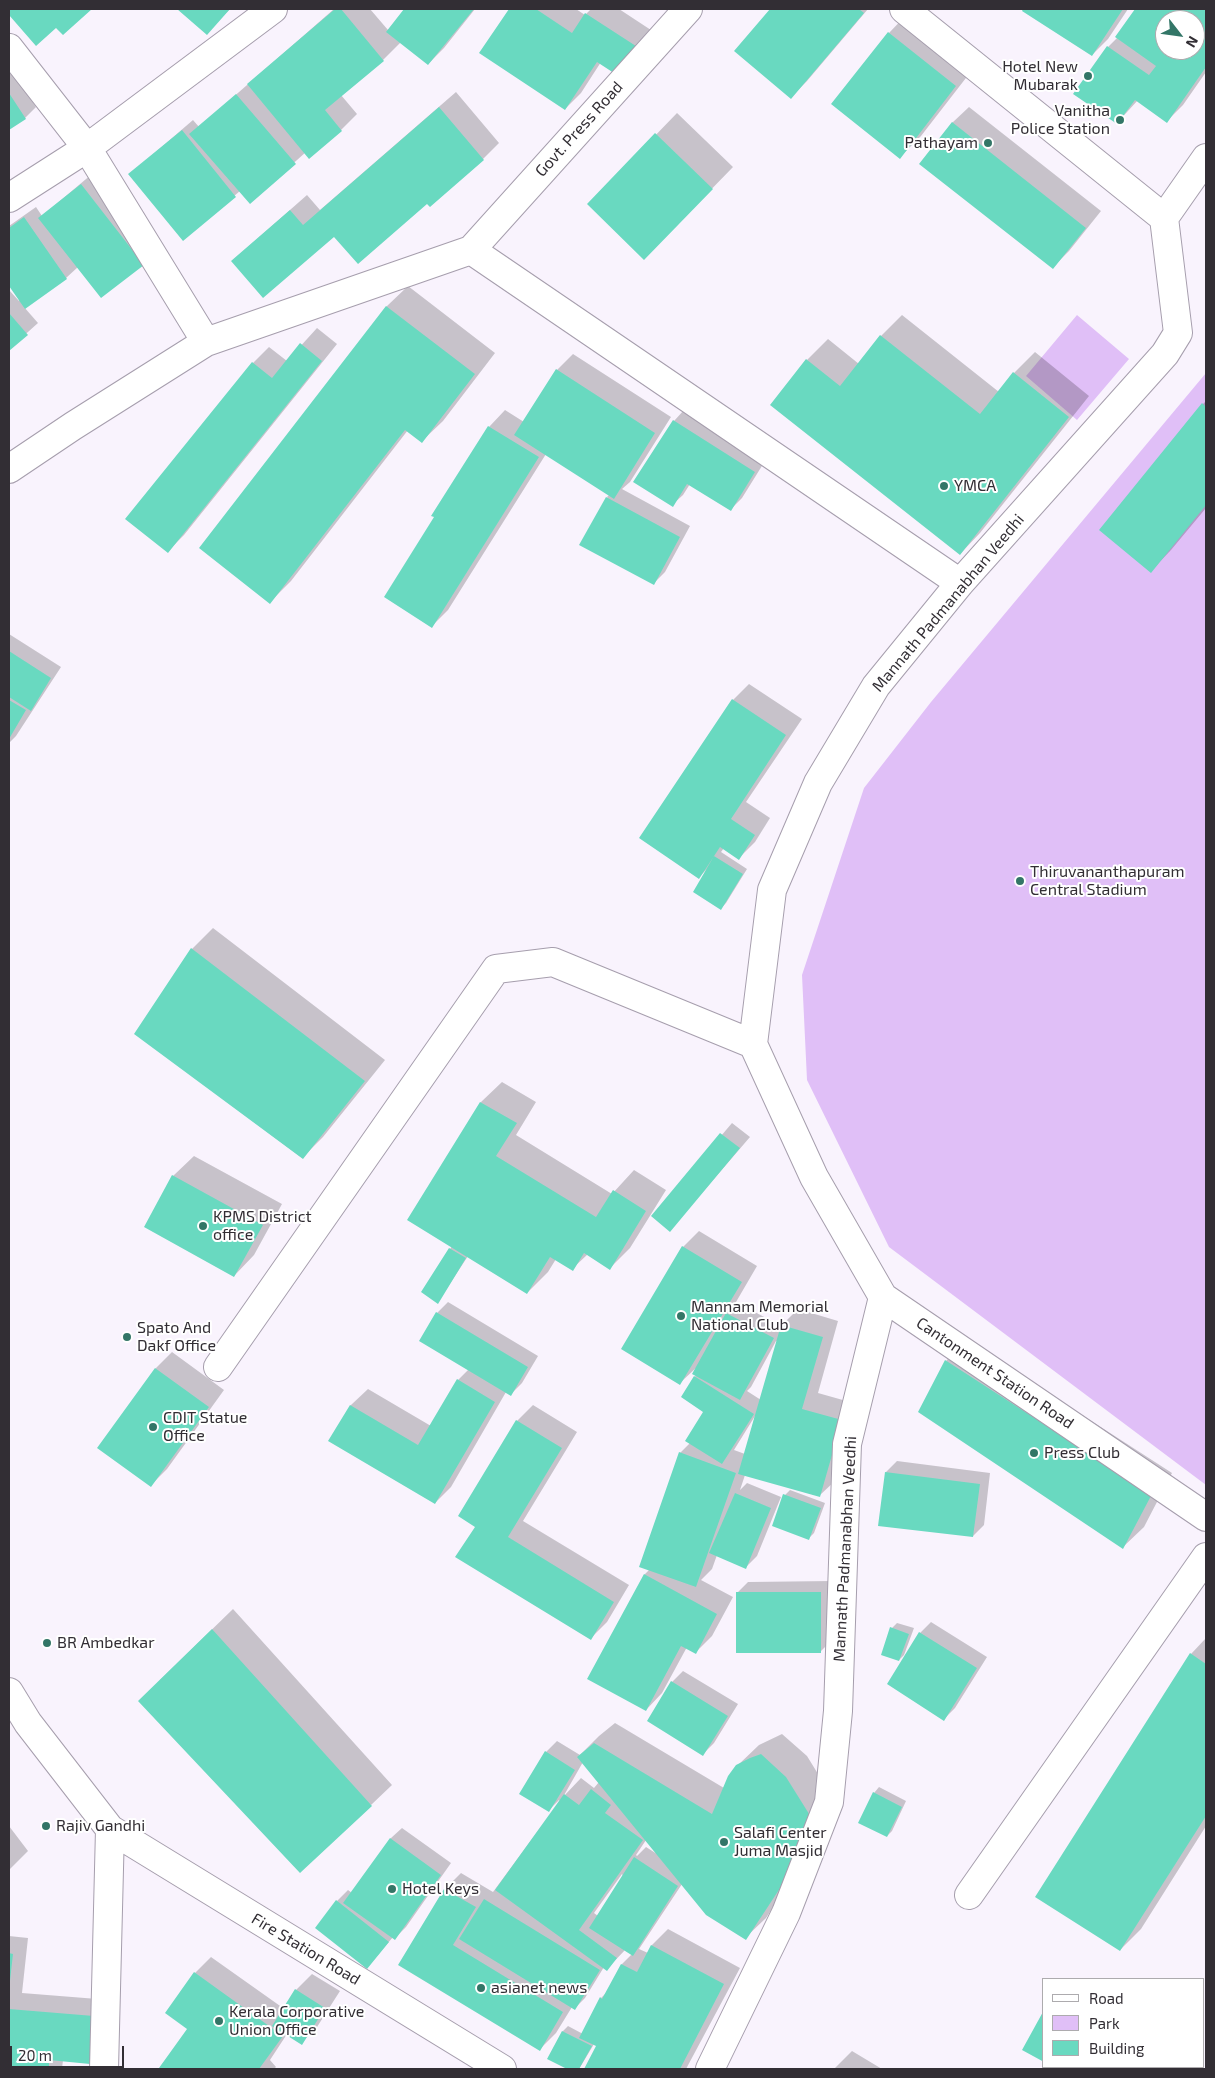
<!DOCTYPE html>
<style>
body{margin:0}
#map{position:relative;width:1215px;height:2078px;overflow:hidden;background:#f9f3fd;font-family:"Exo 2",sans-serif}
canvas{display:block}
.frame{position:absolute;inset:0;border:10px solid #322e34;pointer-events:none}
.legend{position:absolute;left:1042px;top:1978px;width:162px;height:90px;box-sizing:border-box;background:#fff;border:1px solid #adabae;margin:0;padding:6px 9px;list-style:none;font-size:15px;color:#322e34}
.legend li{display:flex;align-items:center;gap:10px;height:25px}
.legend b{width:25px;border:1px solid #adabae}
.north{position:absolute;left:1155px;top:10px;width:50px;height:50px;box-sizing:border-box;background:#fff;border:1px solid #adabae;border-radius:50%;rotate:120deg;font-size:14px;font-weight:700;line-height:20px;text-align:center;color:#322e34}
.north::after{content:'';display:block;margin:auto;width:18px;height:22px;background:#337667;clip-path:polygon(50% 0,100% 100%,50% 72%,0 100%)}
.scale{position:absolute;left:10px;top:2046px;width:114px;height:22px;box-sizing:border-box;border:2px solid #322e34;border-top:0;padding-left:6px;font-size:15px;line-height:18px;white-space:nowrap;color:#322e34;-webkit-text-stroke:4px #fff;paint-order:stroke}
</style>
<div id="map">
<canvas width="1215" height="2078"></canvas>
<div class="frame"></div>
<ul class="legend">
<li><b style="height:6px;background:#fff"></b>Road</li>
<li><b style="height:14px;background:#e0bff7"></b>Park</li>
<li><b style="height:14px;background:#69d9c0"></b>Building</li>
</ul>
<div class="north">N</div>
<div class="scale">20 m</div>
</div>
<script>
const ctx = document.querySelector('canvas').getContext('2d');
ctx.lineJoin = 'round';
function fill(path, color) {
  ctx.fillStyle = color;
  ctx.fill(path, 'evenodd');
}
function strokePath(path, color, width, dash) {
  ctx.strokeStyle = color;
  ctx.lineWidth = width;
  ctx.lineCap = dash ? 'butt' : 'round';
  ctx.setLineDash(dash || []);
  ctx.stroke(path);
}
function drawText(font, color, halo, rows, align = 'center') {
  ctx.font = font + ' "Exo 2",sans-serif';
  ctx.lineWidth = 4;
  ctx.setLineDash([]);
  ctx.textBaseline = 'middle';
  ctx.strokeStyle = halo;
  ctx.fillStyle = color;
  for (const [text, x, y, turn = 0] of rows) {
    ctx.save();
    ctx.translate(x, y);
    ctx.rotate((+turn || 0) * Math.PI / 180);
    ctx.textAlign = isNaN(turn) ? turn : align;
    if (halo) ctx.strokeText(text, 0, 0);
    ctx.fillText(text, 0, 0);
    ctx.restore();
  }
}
fill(new Path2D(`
 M1077,315L1129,359L1077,420L1026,376Z
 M1206,373V1485L889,1247L807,1080L802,975L864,788L931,702Z`), '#e0bff7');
fill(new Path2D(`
 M9,9H90L63,34L56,26L36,44L9,13Z
 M179,9H230L207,33Z
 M334,9H370L388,30L406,9H475L444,48L428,64L401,42L383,60L341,95L357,114L341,130L306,152L250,202L240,191L183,239L130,174L193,120L199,127Z
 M510,9H576L585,15L591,9H619L654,32L620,75L601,62L581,93L565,109L481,53Z
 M772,9H868L807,81L791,97L736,50Z
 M1025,9H1128L1108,39L1092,55L1024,10Z
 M1137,9H1206V72L1183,105L1167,121L1138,100L1117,123L1108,47L1118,37ZM1165,20H1195V50H1165Z
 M909,12L976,65L921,136L900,157L889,33Z
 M9,66L36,107L25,118L9,129Z
 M456,92L499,143L483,159L427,202L334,235L232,261L307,195L320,210Z
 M969,107L1101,211L1069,251L1053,267L952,123Z
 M677,113L733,167L665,237L589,204Z
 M92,174L154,253L101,297L78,267L66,278L24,307L38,323L9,349V290L19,301L20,300L9,284V226L36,207L42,216Z
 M408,286L495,353L443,421L422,441L408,430L291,581L270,602L201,548L387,306Z
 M902,315L999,392L1014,373L1035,352L1089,396L980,533L960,554L807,360L828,339L859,364L881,336Z
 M317,328L337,344L184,535L168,551L253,363L269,347L287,361Z
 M573,354L671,417L630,482L622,489L690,526L665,572L654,583L607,497L609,495L546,454L448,610L432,626L489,427L505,410L524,422L557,370Z
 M1206,401V508L1171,550L1151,571L1203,404Z
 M684,410L765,461L742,498L731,509L690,484L683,495L672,505L674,421Z
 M9,634L61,667L16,736L9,743Z
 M749,684L802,719L746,802L770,818L755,842L739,858L724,848L721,852L747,869L726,903L721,908L707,869L699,877L733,700Z
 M213,928L385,1060L323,1137L302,1158L136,1034L192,949Z
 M502,1082L536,1102L516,1135L612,1194L634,1170L666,1190L630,1248L610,1268L588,1254L572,1269L556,1259L548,1272L527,1293L468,1256L438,1302L423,1292L452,1246L409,1220L481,1102Z
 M732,1123L750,1137L670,1230L653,1216Z
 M194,1156L282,1204L254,1255L234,1276L173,1176Z
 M699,1231L757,1266L736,1302L781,1326L798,1309L838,1321L818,1393L857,1404L836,1480L819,1496L745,1475L740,1490L747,1483L781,1497L757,1556L746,1567L717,1555L712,1569L701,1580L733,1597L712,1636L696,1652L687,1647L662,1693L646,1710L589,1679L645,1574L650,1569L680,1453L690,1443L705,1411L695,1377L698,1366L680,1383L683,1247ZM776,1341H777L761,1400L747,1391L751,1387ZM755,1416L745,1454L734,1450Z
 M448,1302L538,1356L522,1383L511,1394L506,1392L451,1487L435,1503L330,1441L351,1405L368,1389L431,1426L458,1380L469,1369L437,1313Z
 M966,1340L1172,1473L1144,1527L1123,1547L946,1361Z
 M172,1352L224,1390L167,1469L151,1485L99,1448L156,1368Z
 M533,1405L577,1432L523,1521L629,1585L607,1622L591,1638L476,1526L517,1421Z
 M897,1461L990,1473L984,1525L973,1536L880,1525L886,1472Z
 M790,1490L825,1503L814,1533L809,1538L785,1495Z
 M832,1581V1640L821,1651L737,1593L748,1582Z
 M233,1609L392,1785L371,1805L160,1680Z
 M931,1622L987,1657L955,1708L944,1719L920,1633Z
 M897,1623L914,1628L904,1655L899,1660L892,1628Z
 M1206,1638V1826L1141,1929L1120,1950L1191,1654Z
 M683,1671L738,1704L714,1743L703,1754L649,1721L672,1682Z
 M615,1723L724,1788L737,1766L759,1745L782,1734L807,1756L831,1795L814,1845L766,1918L745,1938L682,1884L639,1949L648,1953L652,1945L668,1929L740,1968L686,2069H585L598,2046L594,2044L579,2069H569L548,2058L563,2031L568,2026L583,2034L601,1998L607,1992L622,1964L632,1954L625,1950L607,1969L604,1967L585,1998L574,2009L572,2007L556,2033L540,2049L400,1964L445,1889L461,1873L493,1892L560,1801L559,1800L549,1810L546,1752L557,1741L580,1755L599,1736ZM583,1762L599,1782L594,1788L581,1778L563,1797ZM646,1840L657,1854L646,1847L637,1856L636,1855ZM622,1874L623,1876L598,1916L594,1913Z
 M879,1787L906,1801L892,1831L887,1836L874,1793Z
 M9,1826L28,1851L9,1870Z
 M402,1828L451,1863L406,1927L395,1938L393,1937L367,1968L337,1901L348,1890L352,1893L391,1838Z
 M9,1936L28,1938L22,1993L110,2000L106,2046L90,2062L63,2060L62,2069H9Z
 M211,1957L283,2008L296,1990L312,1974L340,1991L317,2027L301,2043L287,2034L270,2060L276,2067L274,2069H163L160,2067L189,2029L195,1973Z
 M852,2051L882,2069H834Z`), '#0003');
fill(new Path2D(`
 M9,9H92L63,35L56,28L36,46L9,15Z
 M177,9H230L207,35Z
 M335,9H341L384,61L325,110L342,131L309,159L247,84Z
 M404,9H474L428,65L386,32Z
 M509,9H536L572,33L585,13L639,48L620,77L597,62L565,110L479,53Z
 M770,9H859L864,13L791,99L734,51Z
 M1023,9H1123L1092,56L1022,11Z
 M1135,9H1206V67L1167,123L1135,100L1117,124L1073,94L1107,46L1149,75L1156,66L1115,37ZM1165,20H1195V50H1165Z
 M888,32L956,86L900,159L831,104Z
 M9,93L26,119L9,130Z
 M236,94L296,164L250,204L189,134Z
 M439,107L484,160L430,207L427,204L358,264L334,237L263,298L231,261L290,210L303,225Z
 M952,122L1086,228L1053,269L919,164Z
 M182,130L236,197L183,241L128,174Z
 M655,133L713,189L644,260L587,204Z
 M81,184L144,265L101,298L38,218Z
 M24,217L67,279L25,309L9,286V228Z
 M386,306L475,374L422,443L405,430L270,604L199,548Z
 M9,313L28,335L9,351Z
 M880,335L980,414L1013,372L1069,417L960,555L770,405L806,359L840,386Z
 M300,343L322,361L168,553L125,519L252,362L272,378Z
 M556,369L655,433L614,499L514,435Z
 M1202,403L1206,407V505L1151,573L1099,530Z
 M673,420L755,472L731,511L687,484L673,507L633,482Z
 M488,426L539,457L432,628L384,597L434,517L431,516Z
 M606,497L680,537L654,585L579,545Z
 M9,651L51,678L31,711L9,697Z
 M732,699L786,735L731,819L755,835L739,860L720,847L699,879L639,838Z
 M9,700L26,710L9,739Z
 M714,856L743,874L721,910L693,892Z
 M191,948L365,1081L303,1159L134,1034Z
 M480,1102L517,1123L496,1156L596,1217L613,1190L646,1211L610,1270L584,1253L573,1271L550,1257L527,1294L407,1220Z
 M720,1133L740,1148L670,1232L651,1216Z
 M172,1175L263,1225L234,1277L144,1227Z
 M682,1246L742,1282L680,1385L621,1349Z
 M449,1248L466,1258L438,1304L421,1292Z
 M436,1312L528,1367L511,1396L419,1341Z
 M726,1313L774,1338L740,1400L692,1374Z
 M781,1325L823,1337L802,1409L842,1420L820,1497L738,1474Z
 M945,1360L1152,1494L1123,1549L918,1412Z
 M155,1368L209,1407L151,1487L97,1448Z
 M694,1376L754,1414L722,1464L685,1441L703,1412L681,1397Z
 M457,1379L495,1402L435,1504L328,1441L350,1405L418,1445Z
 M516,1420L562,1448L508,1537L614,1602L591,1640L455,1557L475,1527L458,1516Z
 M679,1452L736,1473L696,1587L639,1567Z
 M885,1472L980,1484L973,1537L878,1526Z
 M735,1493L771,1508L746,1569L709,1553Z
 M783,1494L821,1508L809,1540L772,1526Z
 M644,1574L717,1614L696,1654L681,1646L646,1711L587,1679Z
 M736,1592H821V1653H736Z
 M890,1627L909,1634L899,1661L881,1655Z
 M212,1629L372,1806L300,1873L138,1701Z
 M919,1632L977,1668L944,1721L887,1684Z
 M1190,1653L1206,1664V1816L1120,1951L1035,1897Z
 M671,1681L728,1716L703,1756L647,1721Z
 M594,1743L712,1814L728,1776L736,1765L750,1758L761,1754L786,1777L811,1817L794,1867L746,1940L706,1915L577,1757Z
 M545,1751L575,1770L549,1812L519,1794Z
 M591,1789L611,1805L605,1813L643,1840L579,1930L617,1958L607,1971L495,1890L564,1794L579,1805Z
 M873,1792L902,1807L887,1837L858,1823Z
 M390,1838L441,1875L395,1940L343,1903Z
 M634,1857L678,1886L633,1956L589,1928Z
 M444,1889L476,1907L453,1945L563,2012L540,2051L398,1965Z
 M484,1899L600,1970L575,2010L459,1939Z
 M336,1900L389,1942L367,1969L315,1928Z
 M651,1945L724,1984L680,2069H584L596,2046L579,2038L600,1997L602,1999L621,1964L637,1972Z
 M9,1953L13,1954L10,1981H9Z
 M194,1972L283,2036L259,2069H161L159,2068L187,2029L165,2013Z
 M295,1989L325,2008L302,2045L272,2026Z
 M9,2009L94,2016L90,2064L49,2060V2069H9Z
 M1044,2010V2062L1022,2050Z
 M562,2031L592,2046L579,2069H567L547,2059Z
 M1053,2067H1074L1072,2069H1058Z`), '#69d9c0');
const minor = new Path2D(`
 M904,9L1164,218L1206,158
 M9,48L87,148L206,342
 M9,198L87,148L273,9
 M471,250L960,583
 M9,469L73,426L206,342L471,250L688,9
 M883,1297L1206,1517
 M218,1367L496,969L553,962L753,1044
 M9,1692L28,1723L110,1829L104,2069
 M110,1829L502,2069
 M969,1895L1206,1557
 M710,2069L786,1913L829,1802L838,1711L847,1444L883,1297L814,1177L753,1044L772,890L818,783L876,686L960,583L1165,354L1178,333L1164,218`);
strokePath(minor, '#a69ead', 30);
strokePath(minor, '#fff', 28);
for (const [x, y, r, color] of [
 [1088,76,5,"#337667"],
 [1120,120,5,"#337667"],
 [988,143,5,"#337667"],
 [944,486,5,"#337667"],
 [1020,881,5,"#337667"],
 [203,1226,5,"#337667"],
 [681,1316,5,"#337667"],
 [127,1337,5,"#337667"],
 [153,1427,5,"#337667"],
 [1034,1453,5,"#337667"],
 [47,1643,5,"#337667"],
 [46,1826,5,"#337667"],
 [724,1842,5,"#337667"],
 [392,1889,5,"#337667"],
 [481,1988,5,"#337667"],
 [219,2021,5,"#337667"]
]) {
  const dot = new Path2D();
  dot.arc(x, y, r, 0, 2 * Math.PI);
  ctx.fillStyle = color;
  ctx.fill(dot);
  strokePath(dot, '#fff', 2);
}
drawText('16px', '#322e34', '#fff', [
 ["Hotel New",1078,67,"right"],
 ["Mubarak",1078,85,"right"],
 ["Vanitha",1110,111,"right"],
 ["Police Station",1110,129,"right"],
 ["Pathayam",978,143,"right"],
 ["YMCA",954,486],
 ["Thiruvananthapuram",1030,872],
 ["Central Stadium",1030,890],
 ["KPMS District",213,1217],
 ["office",213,1235],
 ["Mannam Memorial",691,1307],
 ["National Club",691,1325],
 ["Spato And",137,1328],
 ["Dakf Office",137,1346],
 ["CDIT Statue",163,1418],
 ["Office",163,1436],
 ["Press Club",1044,1453],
 ["BR Ambedkar",57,1643],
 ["Rajiv Gandhi",56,1826],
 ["Salafi Center",734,1833],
 ["Juma Masjid",734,1851],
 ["Hotel Keys",402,1889],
 ["asianet news",491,1988],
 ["Kerala Corporative",229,2012],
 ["Union Office",229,2030]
], 'left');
drawText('16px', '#322e34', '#fff', [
 ["Govt. Press Road",579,129,-48],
 ["Mannath Padmanabhan Veedhi",948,603,-50],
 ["Cantonment Station Road",995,1373,34],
 ["Mannath Padmanabhan Veedhi",845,1549,-87],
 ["Fire Station Road",306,1949,31]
]);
</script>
